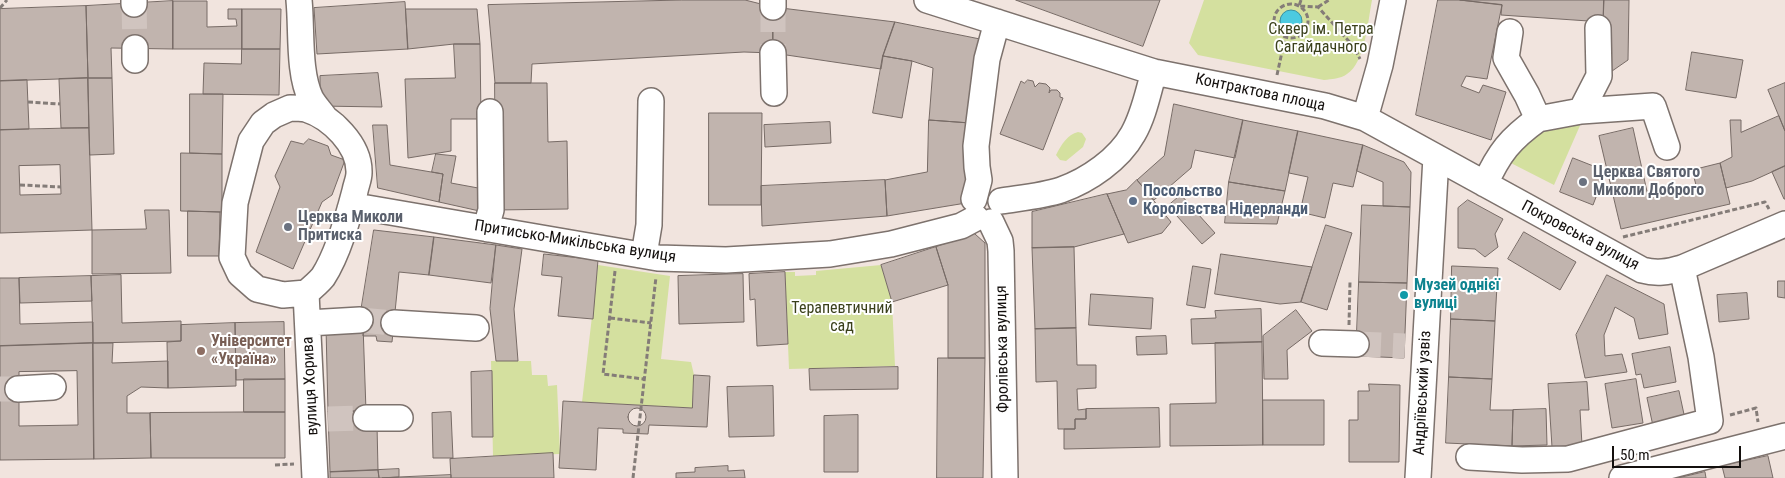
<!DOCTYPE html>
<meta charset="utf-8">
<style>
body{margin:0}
#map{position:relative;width:1785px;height:478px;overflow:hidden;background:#f1e4de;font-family:"Roboto Condensed",sans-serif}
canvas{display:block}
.scale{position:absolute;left:1612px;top:446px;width:129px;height:22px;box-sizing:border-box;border:2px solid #14100e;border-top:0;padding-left:6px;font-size:15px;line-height:18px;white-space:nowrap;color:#14100e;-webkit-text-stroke:4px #fff;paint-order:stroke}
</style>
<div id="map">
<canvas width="1785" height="478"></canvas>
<div class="scale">50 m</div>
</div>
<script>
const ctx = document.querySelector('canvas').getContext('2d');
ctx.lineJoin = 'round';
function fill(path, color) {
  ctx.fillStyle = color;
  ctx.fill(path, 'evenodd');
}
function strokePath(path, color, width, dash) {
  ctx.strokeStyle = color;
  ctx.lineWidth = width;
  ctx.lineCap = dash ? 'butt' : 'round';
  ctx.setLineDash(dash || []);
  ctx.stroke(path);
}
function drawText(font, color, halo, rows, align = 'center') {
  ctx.font = font + ' "Roboto Condensed",sans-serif';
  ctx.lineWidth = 4;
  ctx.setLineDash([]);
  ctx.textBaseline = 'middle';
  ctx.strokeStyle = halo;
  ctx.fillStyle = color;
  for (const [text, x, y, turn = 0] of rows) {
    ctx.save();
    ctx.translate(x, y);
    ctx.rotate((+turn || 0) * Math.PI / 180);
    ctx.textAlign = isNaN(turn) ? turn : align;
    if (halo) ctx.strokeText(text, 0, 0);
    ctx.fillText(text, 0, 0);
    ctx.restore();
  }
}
fill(new Path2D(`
 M1204,0H1372C1368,20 1365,63 1347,74C1340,79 1332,79 1324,80L1198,55L1189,43Z
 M1582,121L1554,185L1503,159L1523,135Z
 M1078,132L1082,133L1086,139L1083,147L1066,161L1060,160L1056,155C1061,145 1068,134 1078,132Z
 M598,265L670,276L661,359L691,362L694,375L692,408L582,402Z
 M881,265L892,302L895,366L789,369L785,272H795V276L816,275V271Z
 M491,361H531L532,375H547L548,386L557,385L560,454L493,456Z`), '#d4e09f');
const water = new Path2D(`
 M1280 21a11 11 0 1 1 22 0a11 11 0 1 1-22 0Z`);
fill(water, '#4ccae0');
strokePath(water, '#3b92a1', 1);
const building = new Path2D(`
 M682,0H745L773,7V53L744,52L532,64L531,83H495L488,5Z
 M1016,0H1160L1143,46Z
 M1438,0H1460L1502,5L1487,79L1466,76L1461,86L1479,93L1483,85L1506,92L1491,140L1416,115Z
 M1460,0H1604L1603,22L1501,15L1502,5Z
 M1604,0H1629L1628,60L1602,78Z
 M173,1V49L111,48L112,78H88L86,6Z
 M173,1H207V27L237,26L236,19H228V9H242V49H173Z
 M405,2L408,49L317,54L314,8Z
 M86,6L88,78L0,81V9Z
 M773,7L895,22L883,56L881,69L773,53Z
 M242,9H281L280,49H242Z
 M406,9H477L480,44H454L408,49Z
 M895,22L980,39L970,123L929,120L933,68L912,61L883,56Z
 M454,44H480L481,119H451V151L408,158L405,79L455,78Z
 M242,49H280L279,95L203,94L204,63L241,64Z
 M1692,52L1743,60L1736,98L1686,90Z
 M883,56L912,61L902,118L873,113Z
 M378,73L382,107L320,106V76Z
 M88,78H112L114,154L90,155Z
 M88,78L89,128H61L59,79Z
 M27,80L29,129L0,130V81Z
 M1028,80L1033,81L1035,87L1039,83L1046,84L1050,88L1049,93L1051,90H1057L1060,93V97L1063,98L1043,150L1000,134L1021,81L1024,83Z
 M495,83H547L548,142L567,141L568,209L496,210Z
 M1785,83V131L1768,90Z
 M190,94H223L222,154L190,153Z
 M1174,104L1243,120L1235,158L1195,150L1191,168L1154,200L1137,180L1164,156Z
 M709,113H762L761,205H709Z
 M1779,116L1785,131V166L1752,181L1726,188L1720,163L1732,157L1730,120H1741V132Z
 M929,120L970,123L966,203L887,216L885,180L927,172Z
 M1243,120L1298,131L1285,191L1229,182Z
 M830,122L831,143L765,147L764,125Z
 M373,125H387L390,165L443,174L439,202L378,188Z
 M89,128L92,230L0,233V130ZM60,165L61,194L20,195L19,166Z
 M1633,128L1648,196L1696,185L1692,170L1720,163L1730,204L1621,229L1599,136Z
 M1298,131L1363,145L1353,187L1333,183L1325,218L1300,212L1308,177L1289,173Z
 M309,139L328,146L331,155L345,160L332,195L322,202L293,269L256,252L280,187L275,176L291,141L303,144Z
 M1363,145L1404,162L1411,172L1410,207L1383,206V182L1357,171Z
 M181,153L222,154V212L181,211Z
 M436,154L456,156L451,183L489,190L484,212L439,202L443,174L432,172Z
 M1573,158L1606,171L1593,205L1560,192Z
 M1785,166V199H1784L1772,172Z
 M885,180L887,216L762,226L761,186Z
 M1137,180L1171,222L1162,233L1128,243L1107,194L1126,190Z
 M1229,182L1285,191L1277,224L1225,223Z
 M1107,194L1124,234L1074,247L1032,248V212Z
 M1181,195L1215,233L1202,244L1168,206Z
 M1468,200L1503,219L1495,234L1498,247L1485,257L1475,249L1458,248V208Z
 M1362,205L1410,207L1407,283L1359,282Z
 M145,210H169L171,273L92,274V230L146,229Z
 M188,211L220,212L219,256H188Z
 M1326,225L1352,233L1327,310L1301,302Z
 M374,230L434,237L429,275L399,272L392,342L377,341L376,336H363V325L359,324Z
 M1524,232L1576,262L1560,290L1508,259Z
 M975,234L985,243V358H948V285L936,247Z
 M434,237L496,245L491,283L429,275Z
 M496,245L522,249L514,309L518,361H496L490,309Z
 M936,247L948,285L892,302L881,265Z
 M1074,247L1076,328L1035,329L1032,248Z
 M544,254L598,260L593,319L558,316L562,277L542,275Z
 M1221,254L1312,267L1301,302L1280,304L1215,294Z
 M1193,266L1211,269L1205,308L1187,305Z
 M1452,266L1498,268L1495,321L1451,319Z
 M785,272L788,344L757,346L755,299L750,300L749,274Z
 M743,274L744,322L679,324L678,276Z
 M121,275L122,323L181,321V341L93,343L91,276Z
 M1607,275L1664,304L1668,334L1639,339L1634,318L1615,307L1604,335L1605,356L1622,354L1627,372L1585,378L1576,335Z
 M91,276L92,301L20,303L19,278Z
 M0,278H19L20,324L93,322V343L0,346Z
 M1778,281H1785V298L1778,297Z
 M1359,282L1407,283L1404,358L1356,356Z
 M1747,293L1749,319L1719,322L1717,295Z
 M1091,294L1153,298L1151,329L1089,325Z
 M1261,309L1262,342L1192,344L1191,319L1216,318L1215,311Z
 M1296,310L1312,331L1287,350L1288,379H1264L1263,336Z
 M1451,319L1495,321L1492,379L1449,377Z
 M284,322L285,379L236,380L235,323Z
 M235,323L236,386L168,388L167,342L181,341V325Z
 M363,325L366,411L328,412L326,327Z
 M1076,328L1077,365H1096V388L1077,389L1078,410L1086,409V419H1075V429H1058L1057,381L1036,382L1035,329Z
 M1166,336L1167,354L1137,355L1136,337Z
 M1262,342L1263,445L1170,446V404L1216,403L1215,343Z
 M93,343L94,459L0,460V346ZM77,371L78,425L19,426V372Z
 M93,343H113L112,363L168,361V388L141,387L127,396V413H150L151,458L94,459Z
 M1670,347L1676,382L1644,388L1641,374L1636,375L1632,354Z
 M938,358H985L983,478H937Z
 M898,367V389L810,390L809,369Z
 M492,371L493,437H472L471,372Z
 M694,375L710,376L707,427L649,425L648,434L623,433V429L598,428L596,470L559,468L563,401L692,408Z
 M1449,377L1492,379L1490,410H1513L1512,446L1446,443Z
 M244,379H285V412H244Z
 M1636,379L1643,423L1612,428L1605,384Z
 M1587,382L1589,410H1580L1582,445L1552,447L1548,384Z
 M1369,384L1400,385L1399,462H1349V420H1358V391H1369Z
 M773,386L774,436L729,437L727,387Z
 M1679,391L1685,419L1653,426L1647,398Z
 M1263,400H1324V445H1263Z
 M628 417a9 9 0 1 1 18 0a9 9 0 1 1-18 0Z
 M1159,408L1160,447L1064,449V429H1075V419H1086V409Z
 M1546,409L1547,445L1512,446L1513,410Z
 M366,411L377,425L378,470L330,472L328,412Z
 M244,412H285V458H151L150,413Z
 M451,412L453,458H433L432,413Z
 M858,415V472H824V416Z
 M553,453L554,478H451L450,459Z
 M1768,456L1773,478H1725L1722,466Z
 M728,466V471L744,470L745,478H676V473L695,472V468Z
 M399,469V477L379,478L378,470Z
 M378,470L379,478H330V472Z
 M1705,472L1706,478H1678Z
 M451,475V478H382L399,477Z`);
fill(building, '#c1b4ae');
strokePath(building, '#776b66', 1);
strokePath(new Path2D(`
 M134,4L135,48
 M773,7V53
 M360,320L394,323
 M1356,344L1405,346
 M0,389H18
 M328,419L366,418`), '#d0c4bf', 25, [25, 12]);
const minor = new Path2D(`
 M134,0V4
 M299,0C302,30 298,73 311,99C315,106 321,112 325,118
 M927,0L1154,72L1325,106L1365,118L1642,270C1657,274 1668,272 1682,268L1785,224
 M773,7V0
 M135,48V60
 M773,53L774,93
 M290,108C295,108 301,108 306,109C331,117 360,145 359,173C359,179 356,185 355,191C348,218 338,254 323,277C318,283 312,288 306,293L283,295L257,289L240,274L232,257L235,203L251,141L263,123L274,115Z
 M1581,111L1599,76L1598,28
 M1365,118L1380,65L1393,0
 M1538,119L1581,111L1653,106L1667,147
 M1485,184C1499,153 1510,139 1538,119L1527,95L1506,58L1510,32
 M974,199L979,180L977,167L976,146L987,59L997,22
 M1001,201C1020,198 1043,196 1061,190C1089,180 1119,159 1133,134C1144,115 1148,92 1154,72
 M350,209L367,208L658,258L726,260L830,254L891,244L961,226L976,218
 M991,222L1000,241L1001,251L1005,478
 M488,229L487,224L491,210L490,112
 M644,255L649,225L651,101
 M306,293L315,478
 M308,323L360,320
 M394,323L476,328
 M1322,343L1356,344
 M18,389L53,387
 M366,418H400
 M1469,457L1522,460L1568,459L1710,421L1701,357L1682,268
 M1418,478L1436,157
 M1622,478L1785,436`);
strokePath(minor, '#7d726d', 28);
strokePath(new Path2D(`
 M1301,0L1299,6L1318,7L1354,47L1360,59
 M1274 21a17 17 0 1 1 34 0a17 17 0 1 1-34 0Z
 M1318,7L1329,0
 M0,8L7,0
 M1277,75L1285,38
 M28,102L60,104
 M20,185L61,187
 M1623,237L1765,202L1769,209
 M615,271L603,374L644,379
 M610,318L651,323
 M1349,325L1350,282
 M1730,415L1756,408L1758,422
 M275,465L294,464
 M633,478L656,277`), '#847c78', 3, [5, 2.5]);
strokePath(minor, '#fff', 25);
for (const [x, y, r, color] of [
 [1583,182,5,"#6b7280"],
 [1133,201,5,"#5c6f8a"],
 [288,227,5,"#6b7280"],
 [1404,295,5,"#0f9aa8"],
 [201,351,5,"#8d6e63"]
]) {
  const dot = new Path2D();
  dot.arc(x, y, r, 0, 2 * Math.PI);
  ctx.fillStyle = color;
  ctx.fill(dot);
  strokePath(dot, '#fff', 2);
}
drawText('16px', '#3a401b', '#fff', [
 ["Сквер ім. Петра",1321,30],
 ["Сагайдачного",1321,48],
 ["Терапевтичний",842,309],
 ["сад",842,327]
]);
drawText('16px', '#14100e', '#fff', [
 ["Контрактова площа",1260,93,12],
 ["Покровська вулиця",1580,236,28],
 ["Притисько-Микільська вулиця",575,242,9],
 ["Фролівська вулиця",1003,349,-91],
 ["вулиця Хорива",311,386,-93],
 ["Андріївський узвіз",1423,393,-87]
]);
drawText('bold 16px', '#5b616d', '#fff', [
 ["Церква Святого",1593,173],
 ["Миколи Доброго",1593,191],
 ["Церква Миколи",298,218],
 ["Притиска",298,236]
], 'left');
drawText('bold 16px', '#4e5e75', '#fff', [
 ["Посольство",1143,192],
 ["Королівства Нідерланди",1143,210]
], 'left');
drawText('bold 16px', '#0d838f', '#fff', [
 ["Музей однієї",1414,286],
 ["вулиці",1414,304]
], 'left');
drawText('bold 16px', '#785e54', '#fff', [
 ["Університет",211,342],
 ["«Україна»",211,360]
], 'left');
</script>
